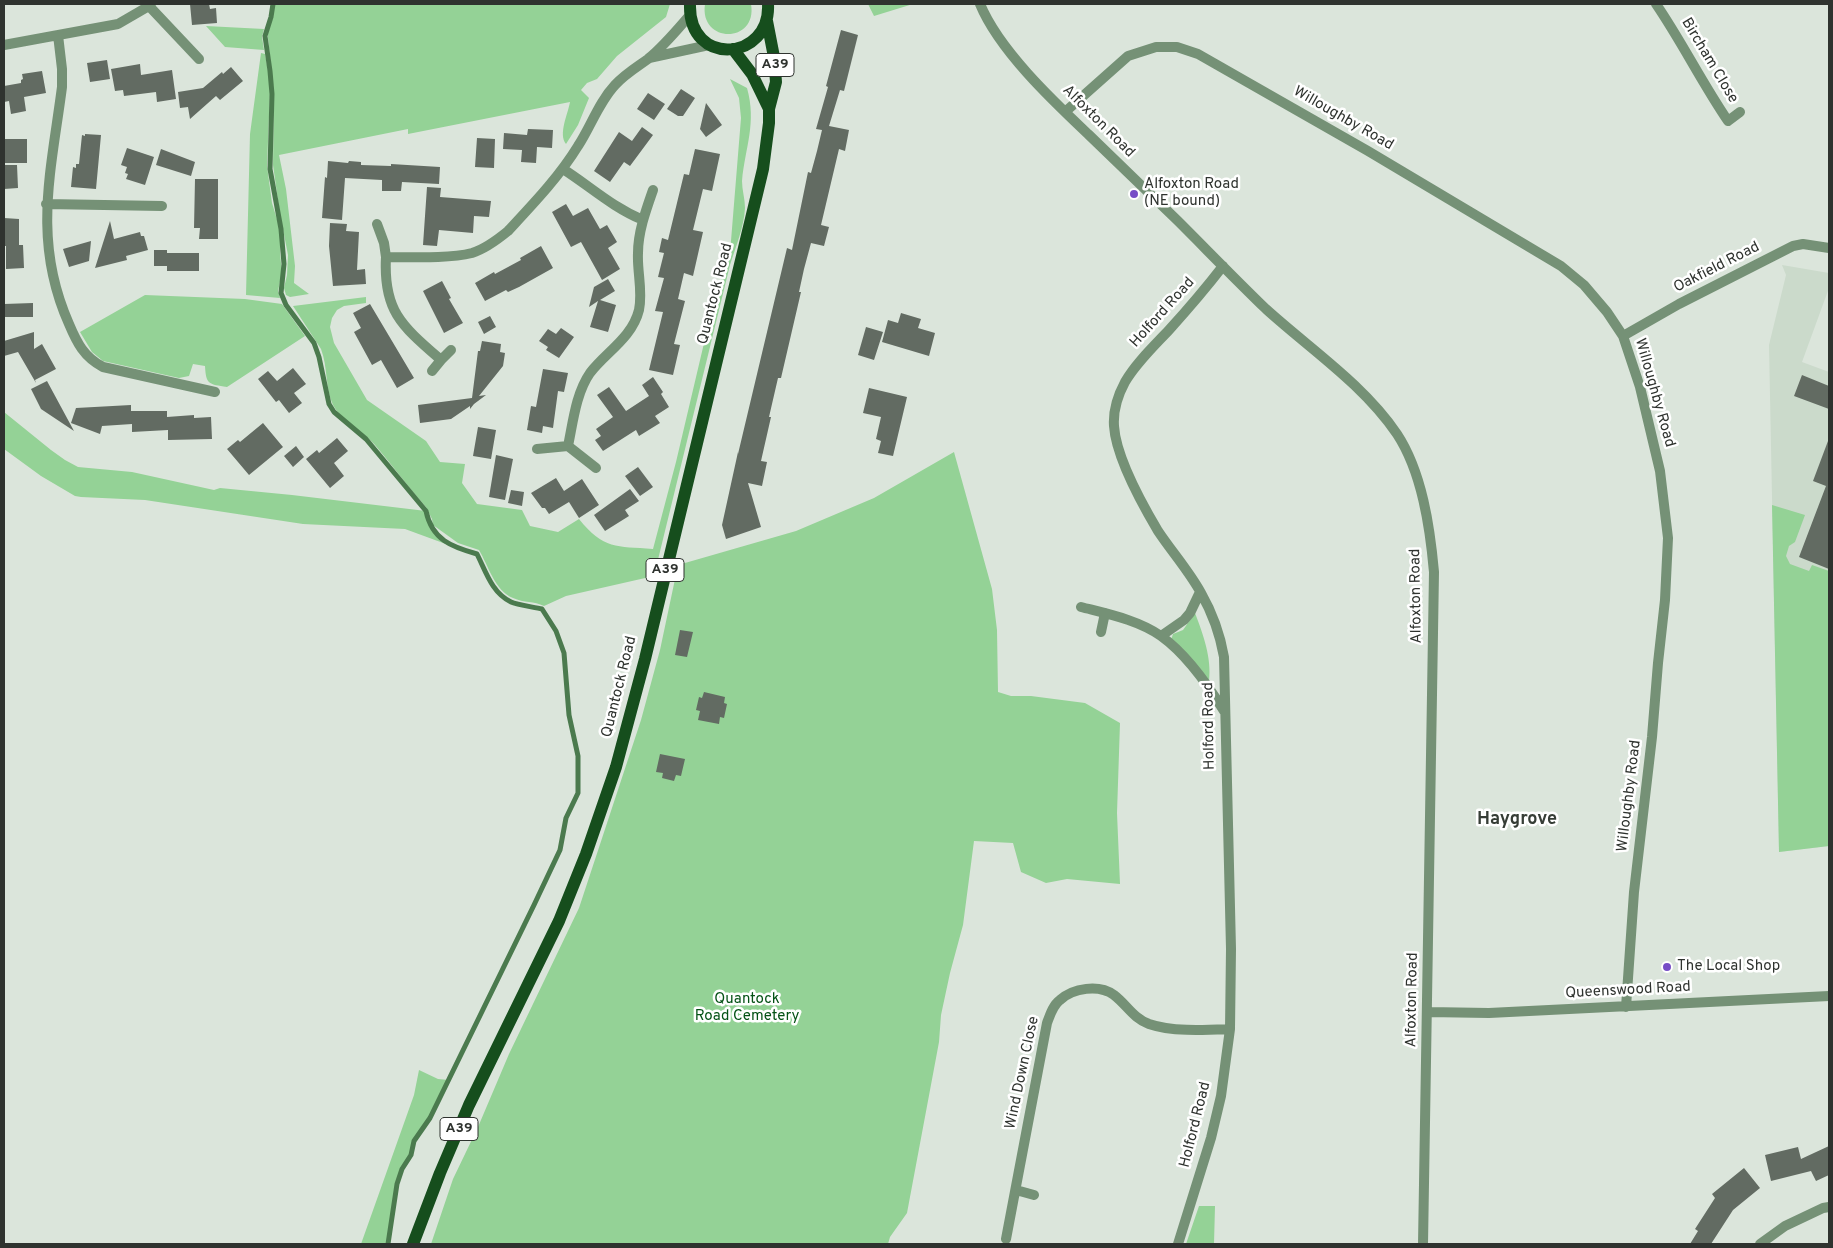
<!DOCTYPE html>
<style>
body{margin:0}
#map{position:relative;width:1833px;height:1248px;overflow:hidden;background:#dbe5db;font-family:Overpass,sans-serif}
canvas{display:block}
.frame{position:absolute;inset:0;border:5px solid #2f332f;pointer-events:none}
</style>
<div id="map">
<canvas width="1833" height="1248"></canvas>
<div class="frame"></div>
</div>
<script>
const ctx = document.querySelector('canvas').getContext('2d');
ctx.lineJoin = 'round';
function fill(path, color) {
  ctx.fillStyle = color;
  ctx.fill(path, 'evenodd');
}
function strokePath(path, color, width, dash) {
  ctx.strokeStyle = color;
  ctx.lineWidth = width;
  ctx.lineCap = dash ? 'butt' : 'round';
  ctx.setLineDash(dash || []);
  ctx.stroke(path);
}
function drawText(font, color, halo, rows, align = 'center') {
  ctx.font = font + ' Overpass,sans-serif';
  ctx.lineWidth = 5;
  ctx.setLineDash([]);
  ctx.textBaseline = 'middle';
  ctx.strokeStyle = halo;
  ctx.fillStyle = color;
  for (const [text, x, y, turn = 0] of rows) {
    ctx.save();
    ctx.translate(x, y);
    ctx.rotate((+turn || 0) * Math.PI / 180);
    ctx.textAlign = isNaN(turn) ? turn : align;
    if (halo) ctx.strokeText(text, 0, 0);
    ctx.fillText(text, 0, 0);
    ctx.restore();
  }
}
fill(new Path2D(`
 M1782,265L1829,273V288L1802,362L1829,372V846L1779,852L1769,345L1786,275Z`), '#cbdacb');
fill(new Path2D(`
 M274,4H670L666,17L617,56L597,79L587,83L581,90L589,98L578,125L566,144C558,134 568,114 570,102L408,134V129L279,155L286,189L295,266L294,283L309,294L290,297L286,295L284,288L287,275L288,255L280,214L273,165L274,94L268,38V29L273,18Z
 M705,4H751C758,44 699,44 705,4Z
 M868,4H913L874,16Z
 M206,26L264,29L262,37L264,50L225,47Z
 M261,53L265,54L269,76L270,92L267,166L272,203L280,229V254L282,272L278,291L280,298L246,295L250,134Z
 M730,79L747,88C757,123 745,148 742,181C742,190 745,199 745,208C744,227 736,246 730,265L654,576L566,596L544,606C534,601 524,603 513,598C495,591 488,565 479,550L458,543L433,525L432,519L426,507C408,487 392,465 375,445C363,431 342,422 333,405C325,388 328,367 321,349L293,306L366,297V303L344,306L337,310L332,318L330,327L334,343L367,400L426,441L440,462L465,464L462,483L477,504L522,510L530,526L558,532L579,519C604,550 616,546 653,549L676,462L713,305L730,253L741,118L739,98Z
 M145,295L245,299L282,304L305,336L227,387C209,384 206,385 205,366L193,364L189,376L179,378L103,361L92,352L80,332Z
 M4,412L51,450L65,460L78,467L132,472L214,490L220,488L292,495L426,511C430,532 439,534 454,547L405,529L303,524L145,500L81,497L75,496L41,476L4,449Z
 M954,452L992,589L997,630L998,692L1011,696H1031L1085,703L1120,723L1117,813L1120,884L1067,879L1046,883L1021,872L1013,843L974,841L963,925L950,973L941,1015L939,1042L907,1213L890,1237L888,1244H431L453,1179L478,1127L509,1054L579,908L641,720L660,650L678,565L796,531L874,498Z
 M1772,505L1805,515L1795,542L1789,546L1786,556L1790,564L1809,571L1812,565L1829,571V846L1779,852Z
 M1195,613C1203,634 1212,658 1209,681L1171,640L1173,634L1183,630Z
 M419,1070L438,1079L449,1080L430,1118L414,1141L411,1155L402,1169L397,1184L388,1244H361L414,1095Z
 M1199,1206H1215L1214,1244H1186Z`), '#94d296');
strokePath(new Path2D(`
 M273,4L271,17L265,36L270,71L272,94L270,169L281,229L284,264L281,293L286,305L314,343L319,357L329,404L334,412L366,439L426,511C432,540 452,547 477,554C486,572 492,593 511,602C517,605 534,607 542,609L556,631L564,653L569,715L578,756V793L566,818L560,850L534,905L430,1118L414,1141L411,1155L402,1169L397,1184L388,1244`), '#4b7a4e', 5);
fill(new Path2D(`
 M190,4H209L210,9L216,8L217,23L192,25Z
 M841,30L858,35L844,91L840,90L829,126L849,130L845,151L839,149L821,225L829,227L824,246L811,243L804,269L799,292H801L781,378H778L769,417H771L761,461L767,462L762,486L748,483L761,527L726,539L722,525L738,452V454L787,248L792,250L808,172L811,173L817,151L822,130L816,129L828,87L826,86Z
 M107,60L110,79L90,82L87,63Z
 M140,64L141,75L172,70L176,99L157,102L156,92L124,96L123,90L115,91L111,69Z
 M231,67L243,81L220,100L216,96L190,119L188,107L180,108L178,92L203,88L222,72L223,74Z
 M42,71L46,93L24,97L26,111L11,114L9,101L4,102V86L21,83V80L23,79L22,74Z
 M681,89L695,98L683,116H678L667,109Z
 M648,93L665,104L654,120L637,109Z
 M706,103L722,125L706,137L700,129Z
 M642,127L653,135L630,166L624,162L610,182L594,171L619,132L632,141Z
 M528,129L553,130L552,148L537,147L536,163L521,162L522,150L503,149L504,133L527,135Z
 M85,134L101,135L96,189L71,187L73,167L76,168V164H79L82,135L85,136Z
 M477,138L495,139L494,168L475,167Z
 M5,139H27V163H5Z
 M127,148L154,157L145,185L126,179L128,174L125,173L127,167L121,165Z
 M161,149L195,162L191,176L156,165Z
 M695,149L720,154L712,191L703,189L693,230L703,232L693,276L684,273L678,299L685,301L674,344L680,345L673,375L649,370L663,312L655,311L664,278L658,277L664,253L659,252L662,238L668,240L684,174L689,175Z
 M328,161L348,163L349,161L361,162V165L391,166V164L440,167L439,184L402,182L401,191H382V180L345,178L342,220L322,218L325,177L327,178Z
 M4,165H17L18,188L4,189Z
 M195,179H218V239H199L200,228H194Z
 M427,187L441,188L440,197L491,201L489,217L474,216L473,233L439,230L437,246L423,245Z
 M566,204L573,216L588,208L600,229L607,225L617,242L608,248L620,269L602,280L581,242L571,247L552,212Z
 M4,218L19,219V245H23L24,268L6,269V246H4Z
 M110,221L114,239L140,232L141,236H144L148,250L126,256L127,260L95,268Z
 M330,223L347,224L346,231L359,232L357,270L365,269L366,284L333,286L329,246Z
 M91,241L89,261L69,267L63,249Z
 M541,246L553,268L519,287L508,292L506,290L485,301L475,283L494,272L495,274L521,260L520,258Z
 M154,250H167V253H199V271H167V266H154Z
 M608,279L615,291L600,300L616,305L608,332L590,327L598,301L589,307L594,287Z
 M442,281L451,298L449,299L463,323L444,333L423,291Z
 M33,303V317H4V304Z
 M370,304L414,378L397,388L381,360L372,365L354,332L361,328L353,313Z
 M901,313L921,319L918,328L935,333L929,356L882,342L888,320L898,323Z
 M490,316L496,327L484,334L478,322Z
 M866,327L883,332L874,360L858,355Z
 M561,328L574,337L559,358L546,350L548,347L539,341L548,329L556,334Z
 M34,332V349L42,344L56,369L35,380L36,383L18,352L4,356V341Z
 M482,341L501,344L500,352L505,353L503,366L479,396L486,395L474,404L470,409V406L451,419L420,423L418,405L472,398L478,351H480Z
 M293,368L306,384L294,393L302,403L289,413L279,400L276,402L258,379L268,371L277,381Z
 M543,369L568,373L564,392L558,391L553,428L543,426L542,433L527,430L531,406L536,407Z
 M1802,375L1829,386V409L1794,396Z
 M653,377L663,392L661,394L669,407L655,416L660,423L639,436L636,430L603,451L595,440L601,436L596,429L613,417L597,395L609,387L626,411L649,396L642,385Z
 M47,381L74,431L41,409L31,389Z
 M869,388L907,397L893,456L878,453L881,441L876,439L881,417L863,413Z
 M131,405V411H167V417L194,415V418L211,417L212,439L168,440V430L132,432V424L102,426L100,434L71,423L76,408Z
 M263,423L283,447L249,475L227,449L238,440L240,442Z
 M478,427L496,430L491,459L473,456Z
 M337,438L348,451L334,463L344,476L330,488L306,459L317,450L319,453Z
 M1828,441H1829V569L1799,557L1826,486L1813,481Z
 M296,446L304,457L293,467L284,456Z
 M496,455L513,459L505,500L489,497Z
 M638,467L653,487L640,496L625,476Z
 M556,478L564,491L582,479L599,505L579,518L569,502L549,514L545,508H542L531,493Z
 M630,489L639,501L625,510L629,516L605,531L594,515Z
 M511,490L524,492L522,506L508,503Z
 M680,630L693,632L687,657L675,655Z
 M704,692L725,697L724,703L727,704L724,718L720,717L719,724L698,720L700,711L696,710L699,697L702,698Z
 M660,754L685,759L681,776L676,775L674,781L662,778L663,773L656,772Z
 M1829,1146V1175L1816,1181L1811,1171L1771,1181L1765,1155L1798,1147L1801,1159Z
 M1744,1168L1760,1188L1733,1210L1711,1244H1690L1698,1231L1695,1229L1715,1198L1712,1194Z`), '#626b62');
strokePath(new Path2D(`
 M151,4L149,6L199,59
 M980,4C999,50 1052,100 1088,134C1118,163 1148,192 1178,221C1207,250 1236,280 1266,309C1310,349 1363,384 1397,434C1422,472 1430,527 1434,572L1423,1244
 M1656,4C1682,42 1702,83 1728,121L1740,112
 M58,35L62,69V87C51,172 32,241 69,324C77,343 84,357 103,367L215,392
 M4,45L118,24L149,6
 M649,58L709,45
 M1065,112L1128,56L1156,47H1177L1198,54L1368,151L1561,266L1584,285L1607,312L1623,336L1640,387L1660,471L1668,538L1665,600L1658,663L1652,737L1634,892L1626,1007
 M563,169C591,187 612,207 643,220
 M46,204L162,206
 M377,224L384,243L386,257
 M1623,336L1679,304L1793,246L1803,244L1829,248
 M441,360L451,350
 M432,371L441,360C402,326 383,311 386,257C411,257 448,259 472,253C485,249 497,240 508,231C533,204 559,177 578,146C591,126 599,102 615,85C625,74 637,67 648,59C664,46 677,30 690,15
 M568,446C573,422 576,393 590,373C606,352 632,338 639,310C643,291 637,272 638,253C638,232 646,210 653,190
 M537,449L568,446L596,468
 M1081,607C1108,614 1138,620 1161,636C1186,654 1208,685 1224,711
 M1101,632L1105,613
 M1161,636L1184,620L1190,613L1200,592
 M1428,1012L1489,1013L1829,996
 M1016,1190L1034,1195
 M1006,1239L1047,1023C1050,1015 1053,1005 1060,1000C1073,988 1099,984 1114,995C1127,1005 1133,1018 1149,1024C1172,1032 1206,1030 1230,1029
 M1178,1244L1211,1138L1221,1096L1230,1029L1231,949L1224,657C1220,634 1213,614 1201,593C1189,571 1172,552 1158,531C1142,504 1116,457 1114,426C1113,411 1118,395 1125,382C1136,363 1154,346 1169,330C1188,309 1206,288 1223,266
 M1760,1244L1785,1226L1823,1208L1829,1207`), '#759176', 10);
strokePath(new Path2D(`
 M690,4C688,68 771,61 768,4
 M733,49L752,74L769,109
 M413,1244L440,1173L469,1105L559,921L586,854L616,767L645,659L763,169L769,123V109L776,82L774,57L767,21`), '#164e1d', 12);
for (const [x, y, r, color] of [
 [1134,194,5,"#764dc6"],
 [1667,967,5,"#764dc6"]
]) {
  const dot = new Path2D();
  dot.arc(x, y, r, 0, 2 * Math.PI);
  ctx.fillStyle = color;
  ctx.fill(dot);
  strokePath(dot, '#fff', 2);
}
for (const [x, y, w] of [
 [775,65,38],
 [665,570,38],
 [459,1129,38]
]) {
  const box = new Path2D();
  box.roundRect(x - w / 2, y - 11.5, w, 23, 4);
  ctx.fillStyle = '#fff';
  ctx.fill(box);
  strokePath(box, '#2f332f', 1);
}
drawText('bold 14px', '#2f332f', null, [
 ["A39",775,65],
 ["A39",665,570],
 ["A39",459,1129]
]);
drawText('15px', '#2f332f', '#fff', [
 ["Bircham Close",1709,61,59],
 ["Willoughby Road",1343,119,30],
 ["Alfoxton Road",1098,122,45],
 ["Oakfield Road",1717,268,-27],
 ["Quantock Road",716,294,-76],
 ["Holford Road",1163,313,-48],
 ["Willoughby Road",1654,393,74],
 ["Alfoxton Road",1417,596,-91],
 ["Quantock Road",620,687,-76],
 ["Holford Road",1210,726,-91],
 ["Willoughby Road",1630,796,-83],
 ["Queenswood Road",1628,991,-3],
 ["Alfoxton Road",1413,1000,-89],
 ["Wind Down Close",1023,1073,-78],
 ["Holford Road",1196,1125,-76]
]);
drawText('15px', '#2f332f', '#fff', [
 ["Alfoxton Road",1144,185],
 ["(NE bound)",1144,202],
 ["The Local Shop",1677,967]
], 'left');
drawText('15px', '#045215', '#fff', [
 ["Quantock",747,1000],
 ["Road Cemetery",747,1017]
]);
drawText('bold 18px', '#363d36', '#fff', [
 ["Haygrove",1517,820]
]);
</script>
